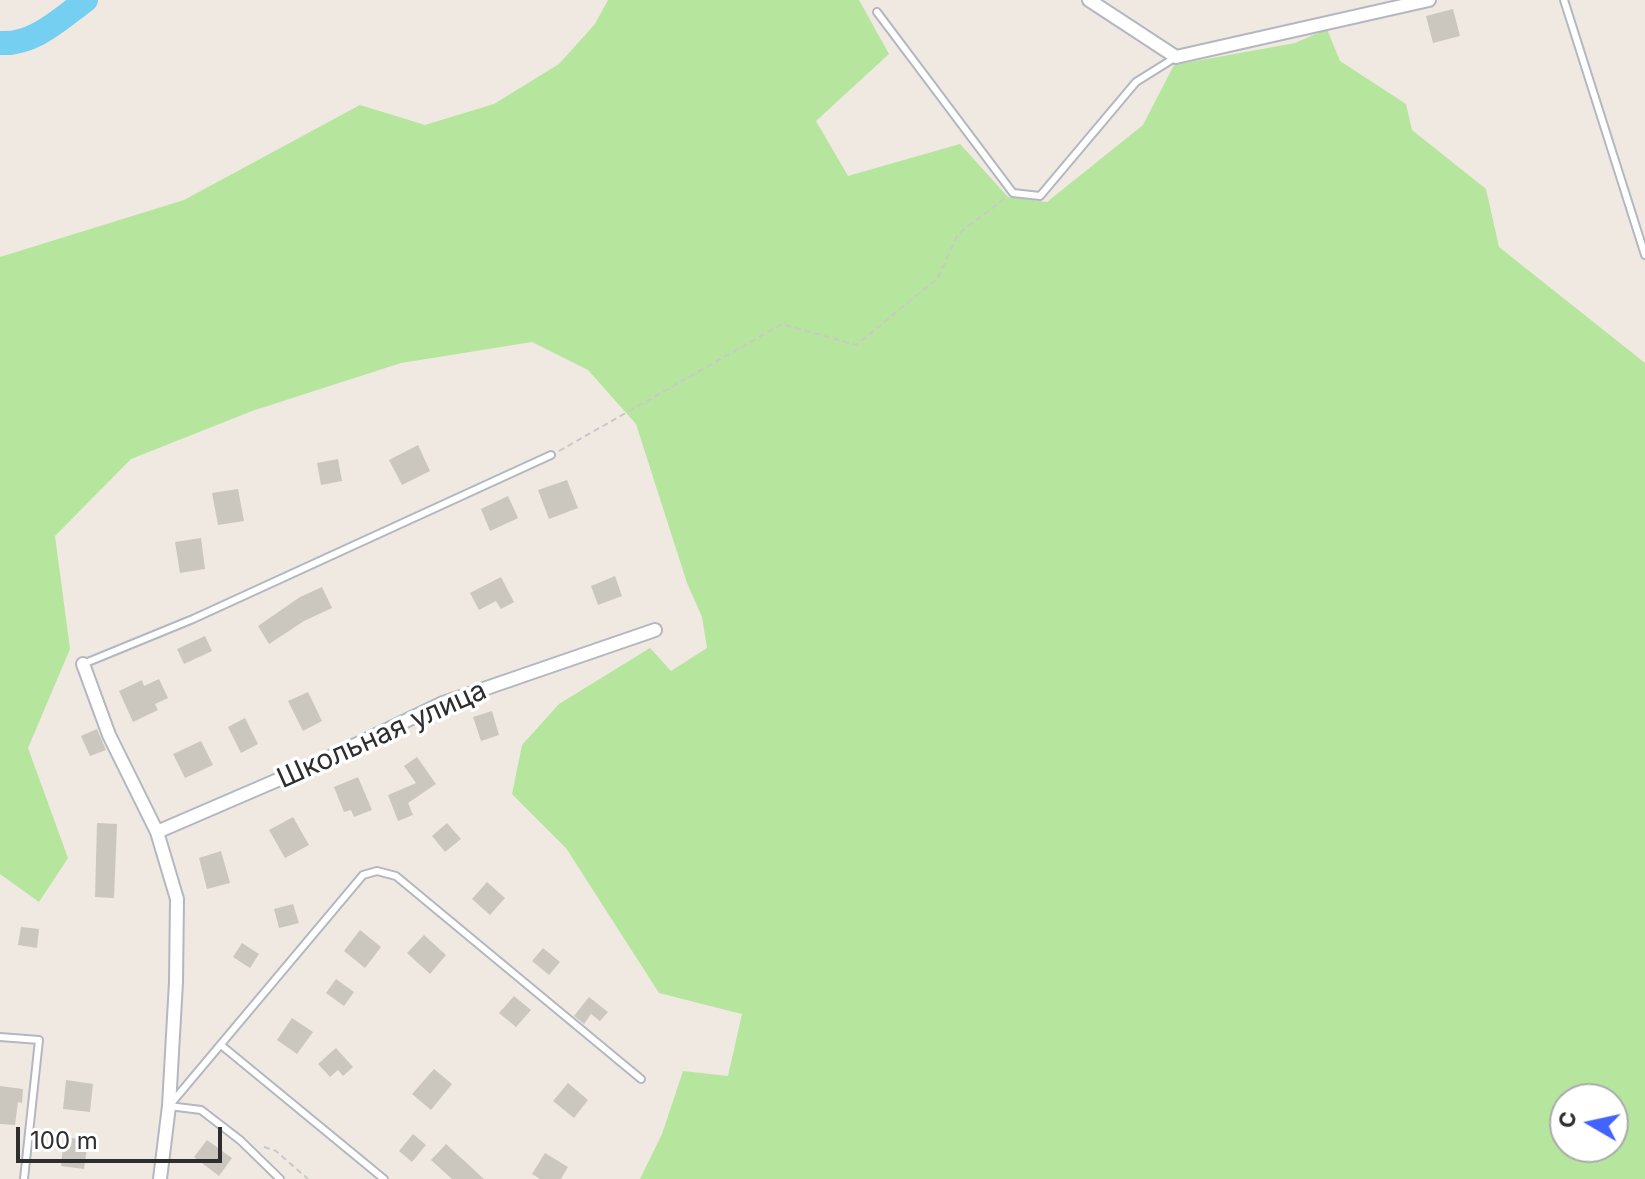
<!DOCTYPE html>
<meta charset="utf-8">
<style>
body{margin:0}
#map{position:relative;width:1645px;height:1179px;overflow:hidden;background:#efe9e1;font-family:Inter,sans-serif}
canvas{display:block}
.north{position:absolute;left:1549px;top:1083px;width:80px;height:80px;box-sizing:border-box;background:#fff;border:2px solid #ababab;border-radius:50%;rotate:279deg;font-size:22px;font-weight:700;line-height:32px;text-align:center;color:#2e2e2e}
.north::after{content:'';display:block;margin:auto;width:28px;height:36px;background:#4264fb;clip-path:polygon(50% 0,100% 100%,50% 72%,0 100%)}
.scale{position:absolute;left:16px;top:1127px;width:206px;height:36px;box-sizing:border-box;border:4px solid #2e2e2e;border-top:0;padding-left:10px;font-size:24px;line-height:28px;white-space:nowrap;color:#2e2e2e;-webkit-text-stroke:6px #fff;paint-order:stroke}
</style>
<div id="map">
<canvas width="1645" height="1179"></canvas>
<div class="north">С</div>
<div class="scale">100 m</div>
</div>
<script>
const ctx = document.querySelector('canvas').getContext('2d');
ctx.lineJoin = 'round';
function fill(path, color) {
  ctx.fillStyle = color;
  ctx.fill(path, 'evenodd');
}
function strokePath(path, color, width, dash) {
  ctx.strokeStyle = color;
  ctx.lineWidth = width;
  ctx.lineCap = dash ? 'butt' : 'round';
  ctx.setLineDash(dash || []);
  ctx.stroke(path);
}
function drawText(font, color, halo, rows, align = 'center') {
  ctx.font = font + ' Inter,sans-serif';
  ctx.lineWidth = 7;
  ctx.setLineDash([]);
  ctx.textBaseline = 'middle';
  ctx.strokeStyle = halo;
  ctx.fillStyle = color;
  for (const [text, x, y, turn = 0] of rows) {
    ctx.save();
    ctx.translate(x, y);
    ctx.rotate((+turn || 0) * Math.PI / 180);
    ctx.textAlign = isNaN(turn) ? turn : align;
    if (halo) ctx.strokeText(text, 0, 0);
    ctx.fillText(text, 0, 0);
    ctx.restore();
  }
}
fill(new Path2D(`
 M608,0H859L889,54L816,121L848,176L960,144L1008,197L1047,202L1143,125L1174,65L1295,43L1327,29L1340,61L1406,104L1412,130L1486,189L1499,247L1645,363V1179H640L662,1134L683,1071L728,1076L742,1014L659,993L566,848L512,794L522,745L559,704L650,648L671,671L707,648L702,617L687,583L636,424L588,370L532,342L401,363L252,411L131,459L55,536L70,649L28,748L68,858L39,902L0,874V257L184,200L360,105L425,125L494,104L559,64L595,24ZM1565,1099H1613V1147H1565Z`), '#b6e59e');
strokePath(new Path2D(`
 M0,43C34,45 60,19 86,0`), '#75cff0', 24);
fill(new Path2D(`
 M1453,9L1460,36L1433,43L1426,16Z
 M418,445L430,471L402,485L389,460Z
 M338,459L342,481L321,485L317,463Z
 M567,480L578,508L549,519L538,490Z
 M238,489L244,521L218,525L212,493Z
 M508,496L518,518L490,531L481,509Z
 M201,538L205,569L180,573L175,542Z
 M615,576L622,596L598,605L591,586Z
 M501,577L514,602L501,609L496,601L479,610L470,593Z
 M322,587L332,608L304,621L269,644L258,626L300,597Z
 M205,636L212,651L184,664L177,649Z
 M159,679L168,698L155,704L158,710L133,722L119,691L142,680L144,686Z
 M308,692L322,721L303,731L288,701Z
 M492,711L499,735L481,741L473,717Z
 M245,718L258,744L241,753L228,727Z
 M97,729L106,750L90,756L81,736Z
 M201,741L213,765L185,778L173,754Z
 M417,757L436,784L408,803L413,815L398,821L388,795L416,783L404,766Z
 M358,777L372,810L354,817L351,810L344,812L334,787Z
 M293,817L309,845L285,858L269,830Z
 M97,823L117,824L114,898L95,897Z
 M447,823L461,839L445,852L432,836Z
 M221,851L230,883L207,889L199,858Z
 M487,882L505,898L490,915L472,899Z
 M293,904L299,923L279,928L274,909Z
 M21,927L39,929L37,948L18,945Z
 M360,930L381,947L365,968L344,951Z
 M424,935L446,955L430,974L407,953Z
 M242,943L259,954L250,968L233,957Z
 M543,948L560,962L549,975L532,961Z
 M336,979L354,992L344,1006L326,993Z
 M514,996L531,1010L516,1027L499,1013Z
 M589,997L608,1012L600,1021L591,1014L584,1024L574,1016Z
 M292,1018L313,1032L297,1054L277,1040Z
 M336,1048L353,1067L343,1076L338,1070L330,1077L318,1064Z
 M434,1069L452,1084L431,1110L412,1094Z
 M66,1080L93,1084L90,1112L63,1109Z
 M568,1083L588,1100L574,1118L553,1101Z
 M0,1086L23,1089L22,1103L18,1102L15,1125L0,1124Z
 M413,1134L426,1145L412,1162L399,1151Z
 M64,1137L88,1140L84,1169L61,1166Z
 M207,1140L232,1158L219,1176L194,1157Z
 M446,1144L484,1179H452L431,1160Z
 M545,1153L568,1167L561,1179H540L532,1174Z`), '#cbc7bf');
const service = new Path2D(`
 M1564,0L1645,255
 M877,12L1013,193L1040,196L1136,82L1176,57
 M83,664L193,619L551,455
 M0,1037L39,1040L24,1179
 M221,1045L384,1179
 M280,1179L240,1140L201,1110L169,1106L363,875L377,871L396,876L641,1079`);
const minor = new Path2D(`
 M1089,0L1176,57L1429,0
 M83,664L109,735L157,832L177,899L176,982L169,1106L160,1179
 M157,832L324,760L443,703L655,630`);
strokePath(service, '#b4b7c1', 10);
strokePath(minor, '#b4b7c1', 16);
strokePath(new Path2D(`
 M559,451L782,324L856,345L938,278L958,234L1004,199
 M264,1147L276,1151L308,1179`), '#c9c9c9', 2, [6, 4]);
strokePath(service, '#fff', 6);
strokePath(minor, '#fff', 12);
drawText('28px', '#2e2e2e', '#fff', [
 ["Школьная улица",382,735,-24]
]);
</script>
